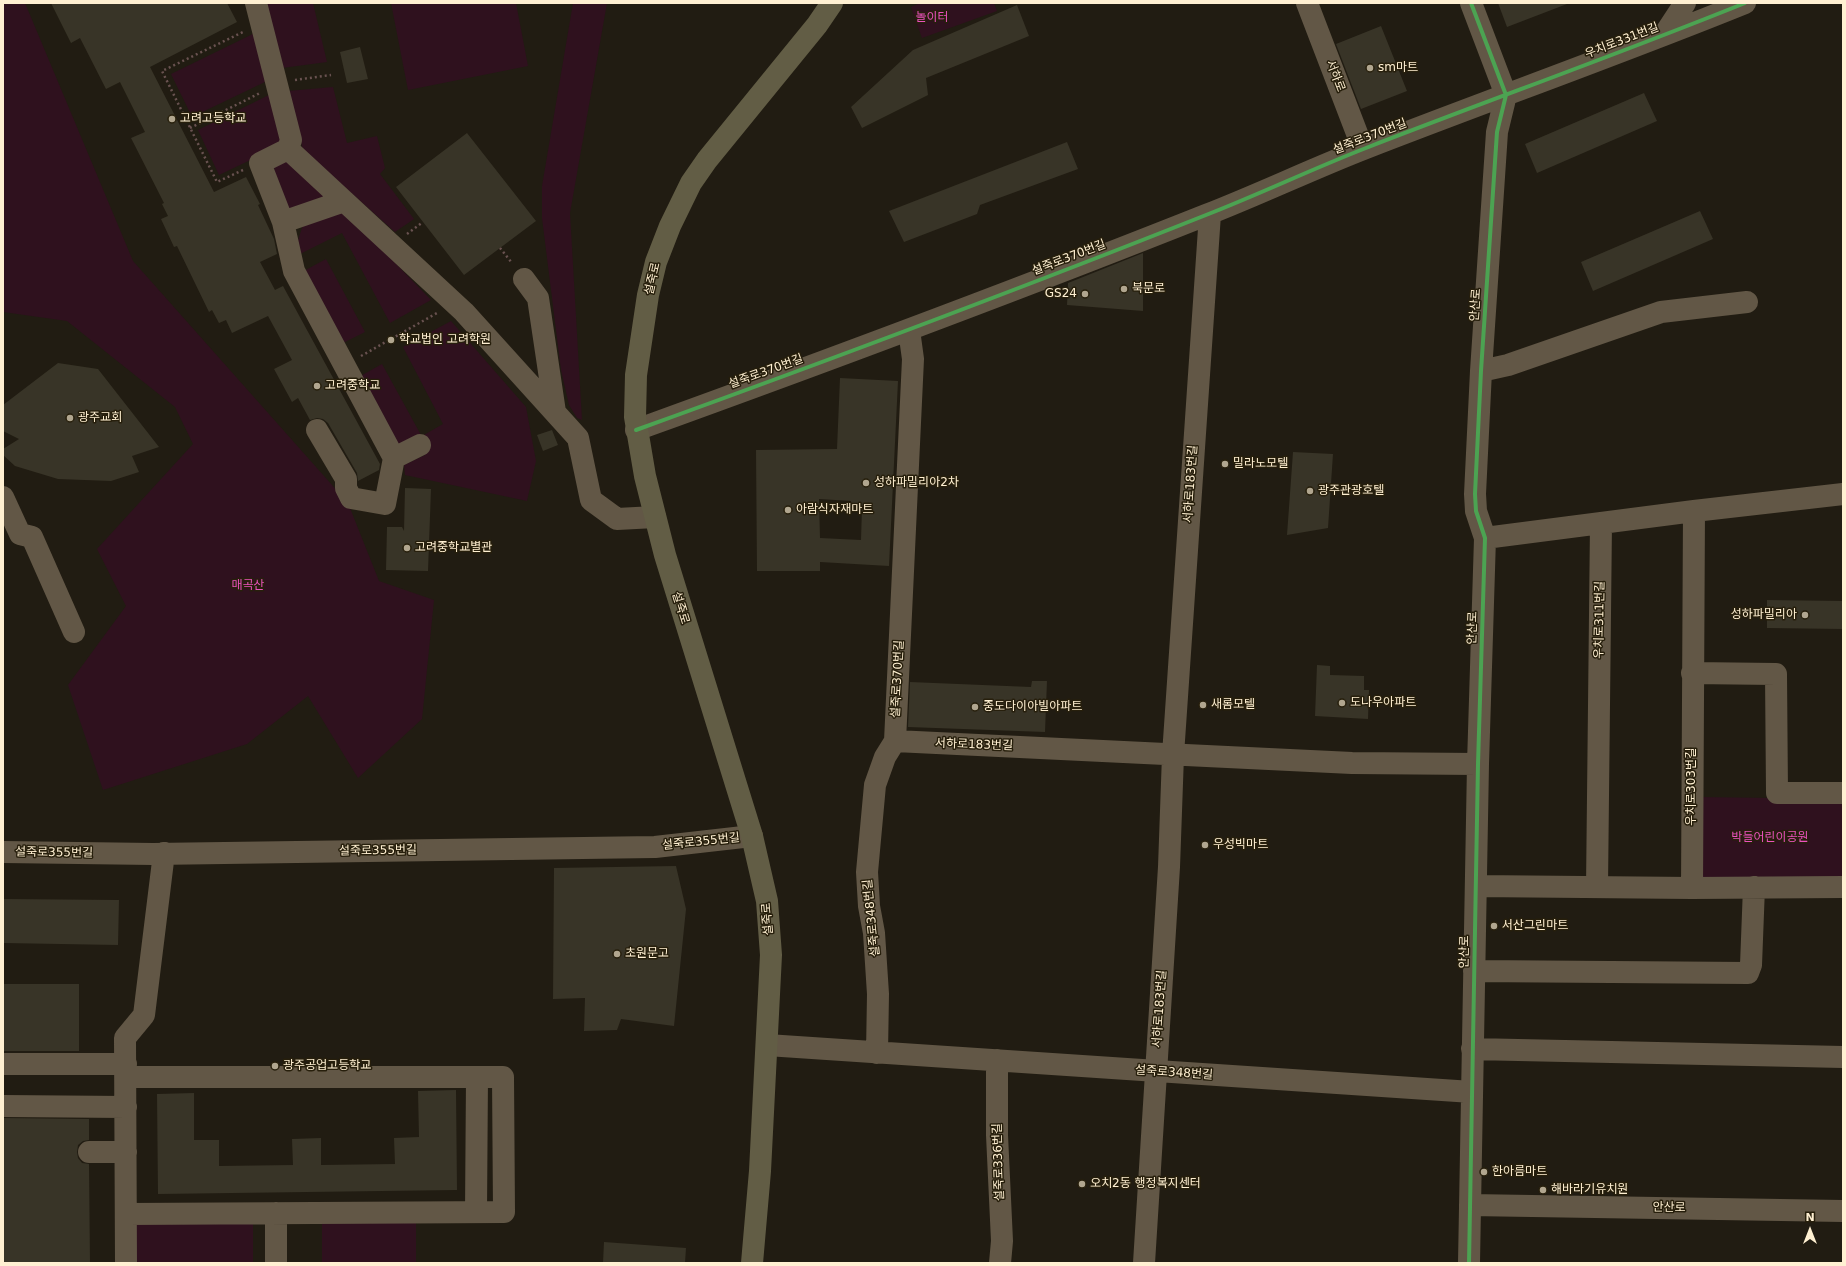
<!DOCTYPE html>
<meta charset="utf-8">
<style>
body{margin:0}
#map{position:relative;width:1846px;height:1266px;overflow:hidden;background:#211c12;font-family:"DejaVu Sans",sans-serif}
canvas{display:block}
.frame{position:absolute;inset:0;border:4px solid #fff0d2;pointer-events:none}
.north{position:absolute;left:1790px;top:1210px;width:40px;height:40px;-webkit-text-stroke:3px #271f0c;paint-order:stroke;rotate:0deg;font-size:11px;font-weight:700;line-height:16px;text-align:center;color:#fff0d2}
.north::after{content:'';display:block;margin:auto;width:14px;height:18px;background:#fff0d2;clip-path:polygon(50% 0,100% 100%,50% 72%,0 100%)}
</style>
<div id="map">
<canvas width="1846" height="1266"></canvas>
<div class="frame"></div>
<div class="north">N</div>
</div>
<script>
const ctx = document.querySelector('canvas').getContext('2d');
ctx.lineJoin = 'round';
function fill(path, color) {
  ctx.fillStyle = color;
  ctx.fill(path, 'evenodd');
}
function strokePath(path, color, width, dash) {
  ctx.strokeStyle = color;
  ctx.lineWidth = width;
  ctx.lineCap = dash ? 'butt' : 'round';
  ctx.setLineDash(dash || []);
  ctx.stroke(path);
}
function drawText(font, color, halo, rows, align = 'center') {
  ctx.font = font + ' "DejaVu Sans","Noto Sans KR",sans-serif';
  ctx.lineWidth = 3;
  ctx.setLineDash([]);
  ctx.textBaseline = 'middle';
  ctx.strokeStyle = halo;
  ctx.fillStyle = color;
  for (const [text, x, y, turn = 0] of rows) {
    ctx.save();
    ctx.translate(x, y);
    ctx.rotate((+turn || 0) * Math.PI / 180);
    ctx.textAlign = isNaN(turn) ? turn : align;
    if (halo) ctx.strokeText(text, 0, 0);
    ctx.fillText(text, 0, 0);
    ctx.restore();
  }
}
fill(new Path2D(`
 M3,3H25L133,261L348,503L379,581L434,600L422,719L358,778L308,696L247,744L103,790L68,685L126,606L97,549L193,444L175,407L67,321L3,312Z
 M265,3H313L327,62L282,68Z
 M391,3H516L528,66L408,90Z
 M573,3H607L570,213L582,420L577,418L569,405L561,370L542,218V186Z
 M920,3H994L997,11L922,38L911,7Z
 M259,31L267,81L192,117L171,74Z
 M333,87L347,143L377,136L385,168L380,174L414,219L395,232L303,150L288,91Z
 M273,93L286,143L219,175L198,130Z
 M290,159L322,191L324,198L293,214C280,203 275,182 274,165Z
 M344,210L431,300L390,323L342,233L300,254L296,246L303,225Z
 M326,259L365,332L339,345L300,273Z
 M451,321L526,407L536,461L527,501L405,475L404,465L425,455L422,436L443,424L403,347Z
 M382,364L421,435L395,449L357,378Z
 M1698,797L1843,799V878L1697,877Z
 M416,1220V1263H322V1221Z
 M253,1221V1263H132L131,1222Z`), '#2f111e');
fill(new Path2D(`
 M51,3H227L237,22L150,67L214,192L246,177L260,204L258,205L274,239L277,254L260,262L275,290L283,286L380,464L379,470L358,481L357,473L328,423L323,419L317,418L310,420L298,398L292,402L274,369L292,360L268,316L232,333L226,320L219,323L212,310L209,312L177,246L174,247L161,219L168,216L162,204L164,203L131,138L145,132L120,82L106,89L80,38L71,43Z
 M1498,3H1567V4L1507,27Z
 M1017,5L1029,36L926,78L928,95L862,128L851,107L913,50Z
 M1381,26L1407,91L1361,109L1336,44Z
 M360,47L368,79L347,83L340,52Z
 M1644,93L1657,121L1537,173L1525,144Z
 M467,133L536,221L464,275L396,187Z
 M1067,142L1078,169L980,205L977,214L904,242L889,211Z
 M1700,211L1713,239L1593,291L1581,262Z
 M1143,253V311L1067,305L1068,283Z
 M58,363L98,369L159,447L132,456L139,472L111,481L58,479L15,466L3,455V449L19,439L3,431V405Z
 M840,378L898,381L889,566L820,562V571H757L756,450L837,449ZM819,499L851,501L850,507H862L861,540L820,538Z
 M552,430L558,445L543,451L537,435Z
 M1293,452L1333,454L1328,528L1287,535Z
 M405,488L431,489L428,571L386,570L387,527H402L404,531Z
 M1767,600L1843,601V629L1767,628Z
 M1317,665L1330,666V675L1364,676V690H1369L1368,719L1315,716Z
 M1032,681H1047L1045,732L908,727L910,682L1031,687Z
 M676,866L686,909L674,1026L621,1019L617,1030L584,1031L585,998L553,999L554,868Z
 M3,899L119,900L118,945L3,943Z
 M3,984H79V1051H3Z
 M456,1090L457,1190L158,1194L157,1094L194,1093V1140H219V1166L293,1165L292,1139L321,1138V1165L395,1164L394,1138L419,1137L418,1091Z
 M3,1118L89,1119V1140L83,1141L78,1145L77,1152L78,1158L82,1163L89,1164L90,1263H3Z
 M604,1242L686,1248L685,1263H603Z`), '#383427');
strokePath(new Path2D(`
 M295,80L331,75
 M190,128L260,93
 M243,170L217,182L162,71L243,32
 M407,234L423,222
 M500,248L512,263
 M361,356L437,313`), '#695250', 2.5, [2, 3]);
strokePath(new Path2D(`
 M256,3L291,140L288,149L464,312L578,438L591,500L617,519L655,517
 M1307,3L1363,149
 M1664,35L1685,3
 M288,149L260,163L283,222L294,271L394,458L385,504L351,498L346,488V479L317,430
 M283,222L344,201
 M524,279L538,298L555,412
 M1481,371L1508,365L1661,312L1747,302
 M636,430C827,361 1017,290 1206,215C1260,194 1312,169 1366,148C1492,99 1619,54 1745,3
 M394,458L420,445
 M3,497L20,534L32,537L74,632
 M1485,538L1694,511L1843,494
 M1692,673L1776,674L1777,793H1843
 M895,741L1352,763L1478,764
 M895,741L913,359L909,330
 M3,852L153,854L655,847L752,836
 M1476,886L1692,888L1843,887
 M1597,887L1601,523
 M1692,888L1694,511
 M1474,971L1748,973L1751,965L1754,887
 M767,1045L1472,1092
 M1472,1049L1843,1057
 M877,1053L878,994L874,933L869,906L867,872L875,785L885,757L895,741
 M997,1060V1135L1002,1241L1000,1263
 M3,1064H126
 M126,1077H503L504,1212L126,1214
 M3,1106L126,1107
 M89,1152H126
 M1470,1205L1843,1211
 M476,1212L477,1077
 M276,1213V1263
 M126,1263L125,1038L144,1015L164,853
 M1144,1263L1169,867L1173,755L1210,214
 M1469,1263L1478,764L1485,538L1476,511L1475,494L1481,371L1497,132L1506,95L1471,3`), '#625746', 22);
strokePath(new Path2D(`
 M752,1263L760,1171L771,955L767,901L752,836L665,555L645,476L635,417L636,375L648,295L656,262L670,226L691,183L707,160L817,25L832,3`), '#625d45', 22);
strokePath(new Path2D(`
 M636,430C827,361 1017,290 1206,215C1260,194 1312,169 1366,148C1492,99 1619,54 1745,3
 M1469,1263L1478,764L1485,538L1476,511L1475,494L1481,371L1497,132L1506,95L1471,3`), '#4ca352', 4);
for (const [x, y, r, color] of [
 [1370,68,4,"#b1a68f"],
 [172,119,4,"#b1a68f"],
 [1124,289,4,"#b1a68f"],
 [1085,294,4,"#b1a68f"],
 [391,340,4,"#b1a68f"],
 [317,386,4,"#b1a68f"],
 [70,418,4,"#b1a68f"],
 [1225,464,4,"#b1a68f"],
 [866,483,4,"#b1a68f"],
 [1310,491,4,"#b1a68f"],
 [788,510,4,"#b1a68f"],
 [407,548,4,"#b1a68f"],
 [1805,615,4,"#b1a68f"],
 [1342,703,4,"#b1a68f"],
 [1203,705,4,"#b1a68f"],
 [975,707,4,"#b1a68f"],
 [1205,845,4,"#b1a68f"],
 [1494,926,4,"#b1a68f"],
 [617,954,4,"#b1a68f"],
 [275,1066,4,"#b1a68f"],
 [1484,1172,4,"#b1a68f"],
 [1082,1184,4,"#b1a68f"],
 [1543,1190,4,"#b1a68f"]
]) {
  const dot = new Path2D();
  dot.arc(x, y, r, 0, 2 * Math.PI);
  ctx.fillStyle = color;
  ctx.fill(dot);
  strokePath(dot, '#271f0c', 1.5);
}
drawText('12px', '#ec51bf', '#271f0c', [
 ["놀이터",932,18],
 ["매곡산",248,586],
 ["박들어린이공원",1770,838]
]);
drawText('12px', '#fff0d2', '#271f0c', [
 ["우치로331번길",1622,41,-21],
 ["서하로",1335,76,69],
 ["설죽로370번길",1370,137,-21],
 ["설죽로370번길",1069,258,-21],
 ["설죽로",653,279,-77],
 ["안산로",1476,305,-86],
 ["설죽로370번길",766,372,-20],
 ["서하로183번길",1191,484,-86],
 ["설죽로",680,608,73],
 ["우치로311번길",1600,620,-89],
 ["안산로",1473,628,-88],
 ["설죽로370번길",898,679,-87],
 ["서하로183번길",974,745,2],
 ["우치로303번길",1692,787,-90],
 ["설죽로355번길",701,842,-6],
 ["설죽로355번길",378,851,-1],
 ["설죽로355번길",54,853,1],
 ["설죽로348번길",872,918,-96],
 ["설죽로",768,919,-95],
 ["안산로",1465,952,-89],
 ["서하로183번길",1160,1009,-86],
 ["설죽로348번길",1174,1073,4],
 ["설죽로336번길",999,1162,-92],
 ["안산로",1669,1208,1]
]);
drawText('12px', '#fff0d2', '#271f0c', [
 ["sm마트",1378,68],
 ["고려고등학교",180,119],
 ["북문로",1132,289],
 ["GS24",1077,294,"right"],
 ["학교법인 고려학원",399,340],
 ["고려중학교",325,386],
 ["광주교회",78,418],
 ["밀라노모텔",1233,464],
 ["성하파밀리아2차",874,483],
 ["광주관광호텔",1318,491],
 ["아람식자재마트",796,510],
 ["고려중학교별관",415,548],
 ["성하파밀리아",1797,615,"right"],
 ["도나우아파트",1350,703],
 ["새롬모텔",1211,705],
 ["중도다이아빌아파트",983,707],
 ["우성빅마트",1213,845],
 ["서산그린마트",1502,926],
 ["초원문고",625,954],
 ["광주공업고등학교",283,1066],
 ["한아름마트",1492,1172],
 ["오치2동 행정복지센터",1090,1184],
 ["해바라기유치원",1551,1190]
], 'left');
</script>
